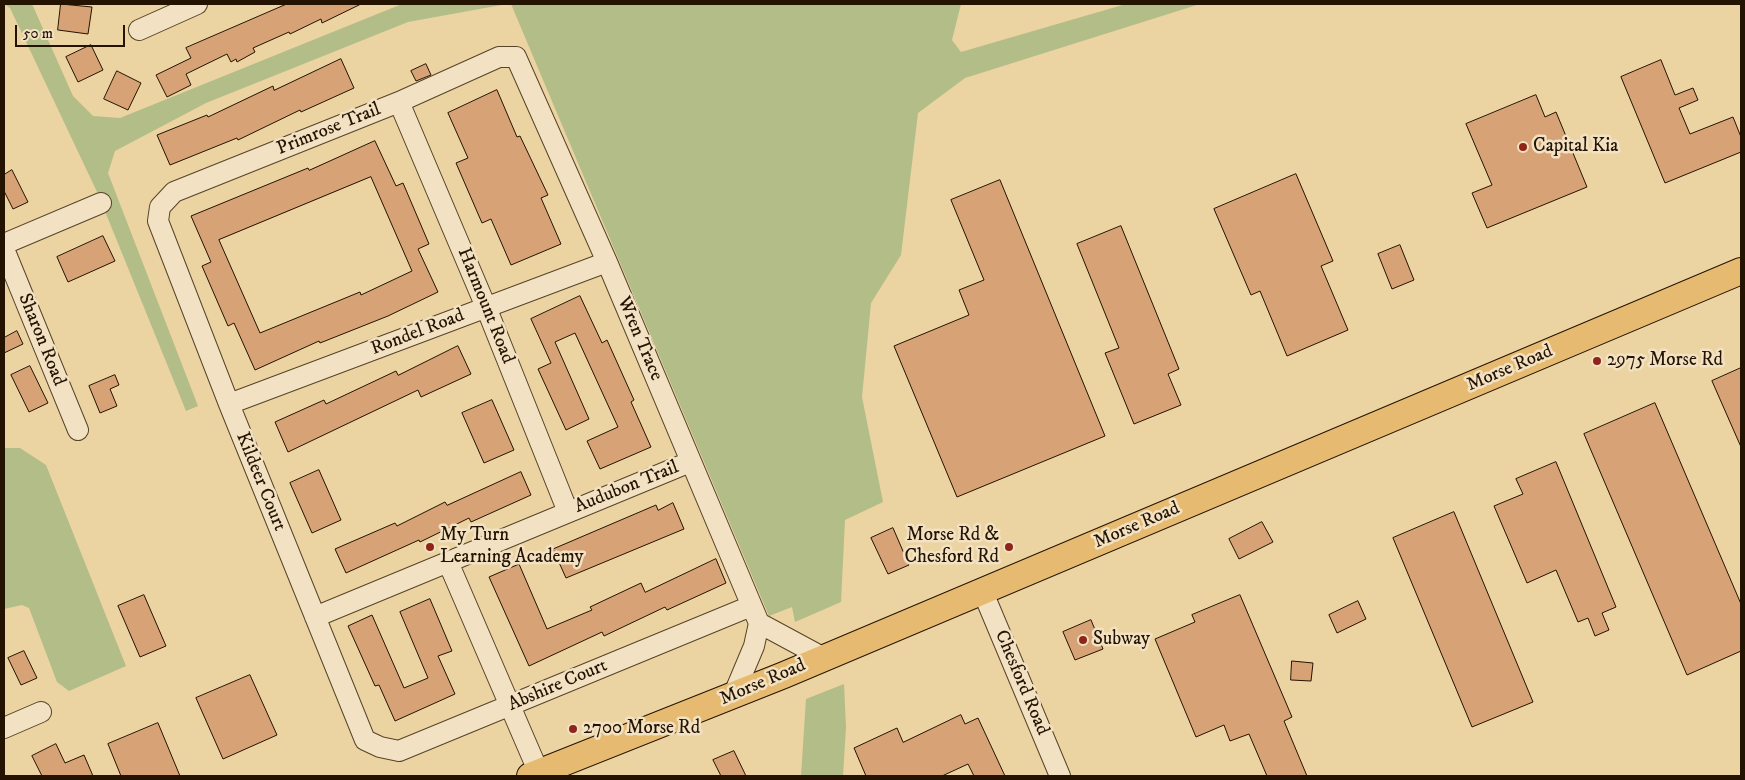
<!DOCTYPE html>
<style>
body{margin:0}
#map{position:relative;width:1745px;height:780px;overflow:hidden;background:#ebd3a2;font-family:"IM FELL DW Pica",serif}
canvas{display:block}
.frame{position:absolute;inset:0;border:5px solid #241300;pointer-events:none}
.scale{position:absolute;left:15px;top:25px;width:110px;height:22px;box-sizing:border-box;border:2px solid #241300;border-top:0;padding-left:6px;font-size:15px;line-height:18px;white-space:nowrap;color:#241300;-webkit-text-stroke:4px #f2e2c3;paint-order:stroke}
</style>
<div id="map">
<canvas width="1745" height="780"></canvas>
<div class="frame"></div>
<div class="scale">50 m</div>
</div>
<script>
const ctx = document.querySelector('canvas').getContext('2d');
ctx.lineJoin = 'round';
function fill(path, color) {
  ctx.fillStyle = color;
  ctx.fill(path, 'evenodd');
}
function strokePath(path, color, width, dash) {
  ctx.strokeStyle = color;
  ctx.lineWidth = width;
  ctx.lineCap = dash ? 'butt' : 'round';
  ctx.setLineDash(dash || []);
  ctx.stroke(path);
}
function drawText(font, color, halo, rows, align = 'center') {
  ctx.font = font + ' "IM FELL DW Pica",serif';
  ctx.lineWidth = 5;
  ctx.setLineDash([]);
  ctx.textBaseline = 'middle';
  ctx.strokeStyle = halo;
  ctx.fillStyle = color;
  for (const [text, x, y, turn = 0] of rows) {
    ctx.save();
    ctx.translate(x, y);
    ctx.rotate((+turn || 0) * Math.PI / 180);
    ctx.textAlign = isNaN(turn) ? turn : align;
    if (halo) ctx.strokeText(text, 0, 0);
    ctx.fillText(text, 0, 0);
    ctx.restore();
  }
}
fill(new Path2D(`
 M4,4H32L73,96L93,116L120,118L402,4H507L408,22L206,103L115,151L108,173L198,406L186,411L98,194L10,8Z
 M511,4H961L952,40L961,52L1126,4H1200L965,78L918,113L901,255L871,303L862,397L883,502L845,520L841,602L795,622L792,607L769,616Z
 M4,448H20L46,465L126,666L69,691L57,682L29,608L22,605L4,609Z
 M844,684L846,727L843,776H801L806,699Z`), '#b3bd88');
const building = new Path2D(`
 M61,4L92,7L88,34L58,30Z
 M287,4H361L322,23L321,19L290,34L289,32L253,48L255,52L237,62L236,59L231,62L227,54L186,74L191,85L167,97L156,75L191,58L186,48Z
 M91,45L103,70L78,82L66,57Z
 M341,59L354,88L301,112L300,110L238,140L237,138L170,165L157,135L207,115L208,117L273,86L274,90Z
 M1661,60L1675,95L1693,88L1698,100L1679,108L1690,134L1733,117L1741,137V152L1665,183L1621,77Z
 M426,64L431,75L416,81L411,71Z
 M117,71L141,83L128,110L104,99Z
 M497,90L517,137L520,136L548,195L541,198L561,244L511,265L491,219L482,223L456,163L468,158L448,113Z
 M1536,95L1545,117L1556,112L1587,187L1487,228L1472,193L1492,185L1466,124Z
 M375,141L396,186L403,183L429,244L418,249L438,292L388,316L320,343L319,341L255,370L234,323L228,326L202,266L211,262L191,216L308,168L309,170ZM371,177L412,271L361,295L360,292L260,333L219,240Z
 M12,170L28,202L13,209L4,191V175Z
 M1296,174L1333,261L1321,266L1348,330L1287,356L1260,291L1251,295L1214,209Z
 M1000,180L1105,436L957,497L894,346L969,315L959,290L984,280L951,200Z
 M1121,226L1179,369L1168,374L1181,405L1134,424L1105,353L1119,348L1077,244Z
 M103,236L115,261L68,282L57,257Z
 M1400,245L1414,280L1392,289L1378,254Z
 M580,296L602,343L607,340L634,400L631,402L651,447L600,469L587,441L618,427L575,333L555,342L589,419L566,430L538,369L551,363L531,319Z
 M17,331L23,344L4,353V338Z
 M458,346L471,374L421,397L418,390L288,452L275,422L324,400L326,404L396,371L398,375Z
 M30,366L48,403L29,412L11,375Z
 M1741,368V447L1712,381Z
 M115,375L119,385L110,389L117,406L100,413L89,386Z
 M492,400L514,450L484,463L462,413Z
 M1655,403L1741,604V651L1687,675L1584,434Z
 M1556,462L1616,607L1602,613L1609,630L1595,636L1588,618L1578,622L1556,570L1527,583L1494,506L1523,494L1516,479Z
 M319,470L341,520L312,533L290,483Z
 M521,472L531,495L471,522L469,518L420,542L419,540L346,573L335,549L395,523L397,526L445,502L447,505Z
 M673,503L684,529L566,578L553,549L656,505L658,510Z
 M1454,512L1533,702L1472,727L1393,538Z
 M1262,522L1273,542L1239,559L1229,539Z
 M893,528L909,565L888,574L871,538Z
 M716,559L726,583L667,610L665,607L604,636L602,632L529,666L489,577L519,564L547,629L592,610L590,607L641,583L645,592Z
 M144,595L166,646L140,657L118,606Z
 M1240,595L1292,717L1284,721L1307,776H1267L1249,734L1230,741L1224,725L1196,737L1155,639L1195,622L1192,615Z
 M430,599L452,651L438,656L455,694L395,721L379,685L375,686L348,626L372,615L404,688L428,678L400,612Z
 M1358,601L1366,619L1337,633L1329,615Z
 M1091,620L1103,649L1075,660L1063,632Z
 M24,651L37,678L21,685L8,658Z
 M1292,661L1313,663L1311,681L1291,680Z
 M250,675L277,735L223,759L196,698Z
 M961,715L965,724L978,718L1005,776H974L968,764L942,776H866L854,748L897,728L903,742Z
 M158,723L180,776H121L108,744Z
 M56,744L65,763L84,755L93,776H42L32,756Z
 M734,751L746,776H721L713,760Z`);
fill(building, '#d6a276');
strokePath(building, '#241300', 1);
const minor = new Path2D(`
 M139,30L197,4
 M399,102L486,307L568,512
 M4,244L101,203
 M4,249L78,430
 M229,404L607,262
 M448,562L539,773
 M982,590L1060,776
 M751,606L399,751L380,747L365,740L229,404L158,221L160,207L174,192L399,102L499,57H516L607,262L759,623L824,658
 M315,617L690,462
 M733,696L754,646L759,623
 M4,728L41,712`);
const major = new Path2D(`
 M530,776L784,675L1741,271`);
strokePath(minor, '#564328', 22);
strokePath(major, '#241300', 28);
strokePath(minor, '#f2e2c3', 20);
strokePath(major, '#e6ba71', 26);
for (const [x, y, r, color] of [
 [1523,147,5,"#8f2418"],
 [1597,361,5,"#8f2418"],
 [430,547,5,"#8f2418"],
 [1009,547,5,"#8f2418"],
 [1083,640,5,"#8f2418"],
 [573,729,5,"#8f2418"]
]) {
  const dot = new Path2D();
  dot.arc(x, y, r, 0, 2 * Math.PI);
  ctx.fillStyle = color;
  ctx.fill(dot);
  strokePath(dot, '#f2e2c3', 2);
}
drawText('19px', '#241300', '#f2e2c3', [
 ["Primrose Trail",329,130,-22],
 ["Harmount Road",485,306,68],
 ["Rondel Road",418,333,-21],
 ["Wren Trace",639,339,67],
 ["Sharon Road",41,340,68],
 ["Morse Road",1510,369,-23],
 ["Kildeer Court",260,482,68],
 ["Audubon Trail",627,488,-22],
 ["Morse Road",1137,526,-23],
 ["Morse Road",763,683,-23],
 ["Chesford Road",1021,683,67],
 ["Abshire Court",558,686,-23]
]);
drawText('19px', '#241300', '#f2e2c3', [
 ["Capital Kia",1533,147],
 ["2975 Morse Rd",1607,361],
 ["My Turn",440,536],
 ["Learning Academy",440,558],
 ["Morse Rd &",999,536,"right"],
 ["Chesford Rd",999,558,"right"],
 ["Subway",1093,640],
 ["2700 Morse Rd",583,729]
], 'left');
</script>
